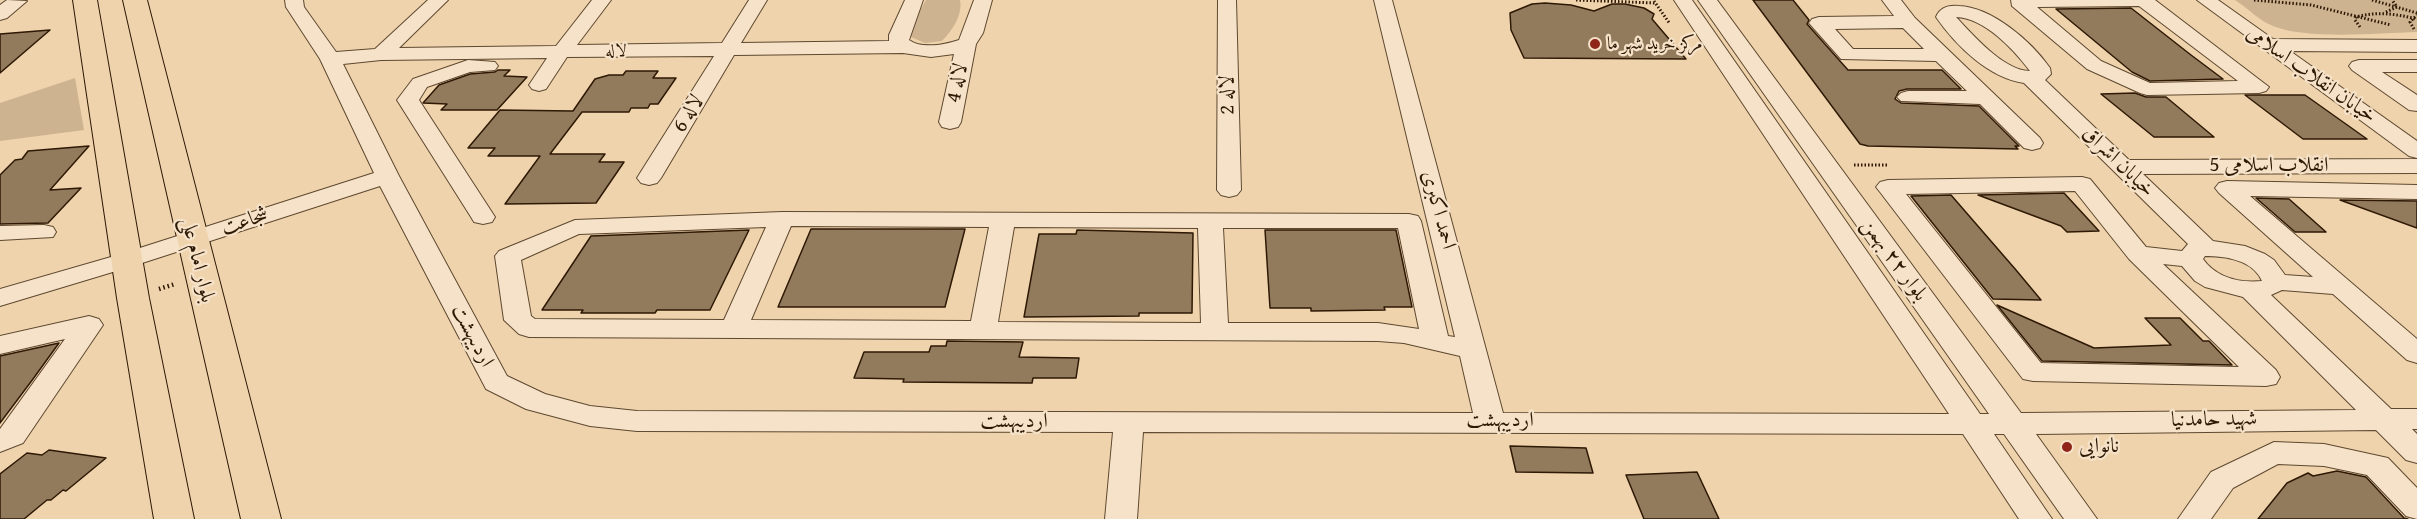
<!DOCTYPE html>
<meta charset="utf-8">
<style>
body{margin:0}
canvas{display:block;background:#efd3ac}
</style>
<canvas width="2417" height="519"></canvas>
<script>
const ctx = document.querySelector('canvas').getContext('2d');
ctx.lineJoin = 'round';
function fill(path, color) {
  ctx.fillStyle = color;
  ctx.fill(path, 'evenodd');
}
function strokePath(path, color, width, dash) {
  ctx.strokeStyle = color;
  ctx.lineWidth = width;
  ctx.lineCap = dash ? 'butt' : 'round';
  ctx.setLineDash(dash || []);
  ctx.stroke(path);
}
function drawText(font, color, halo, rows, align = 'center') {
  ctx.font = font + ' "Gentium Book Plus",Amiri,serif';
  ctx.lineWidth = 4.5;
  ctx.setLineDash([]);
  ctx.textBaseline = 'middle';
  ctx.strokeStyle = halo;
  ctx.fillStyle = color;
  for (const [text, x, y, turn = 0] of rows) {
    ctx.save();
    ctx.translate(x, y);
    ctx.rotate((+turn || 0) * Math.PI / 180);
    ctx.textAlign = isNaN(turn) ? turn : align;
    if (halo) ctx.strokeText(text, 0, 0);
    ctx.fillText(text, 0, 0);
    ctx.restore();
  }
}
fill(new Path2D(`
 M926,0H960C963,15 952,31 942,41L925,43L911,37L917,16Z
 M2235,0H2417V32C2379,33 2307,40 2273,26C2258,20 2249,9 2235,0Z
 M75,78L84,130L0,141V103Z`), '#ceb390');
const building = new Path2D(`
 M1753,0H1793L1809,20L1807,24L1848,70H1942L1961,89H1907L1899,91L1895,99L1901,103L1979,106L2019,146H2015L2018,149L1868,146L1860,144Z
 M1545,3L1571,5L1594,11L1612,4H1625L1644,8L1654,14L1652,19L1686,59L1524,58L1511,30L1510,13L1532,4Z
 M2131,8L2191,55L2223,79L2150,81L2132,72L2056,9Z
 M50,30L0,73V34Z
 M498,70H510L504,76L527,77L497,110H441L447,104L423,103L439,85L470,74L495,72Z
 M626,71H658L653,78H676L658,104H650L648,108H631L629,112H582L550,154H605L599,162H624L596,203L505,204L540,156H488L495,148H468L500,110L573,111L595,79L609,75H623Z
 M2135,93L2146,97H2166L2214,137H2154L2101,94Z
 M2245,95H2305L2367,139H2303Z
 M89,146L50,190L81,188L48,223L0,224V175L15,160L22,159L28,151Z
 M2064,193L2099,231L2067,232L2061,226L1978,195Z
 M1951,195L2016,270L2041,300L1993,299L1911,196Z
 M2256,198L2289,199L2326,232H2295Z
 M2340,200L2417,201V228Z
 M811,229H965L945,307H778Z
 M749,230L710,310H657L655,313H581L583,310H542L591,236Z
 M1077,230L1193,233L1192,313H1139V316L1024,317L1039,234H1076Z
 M1265,230H1396L1412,307H1384L1385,310L1311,311V308H1270Z
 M1997,305L2094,348L2171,345L2145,318H2180L2203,341H2209L2232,365L2042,361Z
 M947,341L1023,342L1019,357L1079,358L1076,378H1033L1032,383L903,382L904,379L854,378L864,352H929L931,346H946Z
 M59,343L33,379L0,423V356Z
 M1510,446L1586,448L1593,473L1516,472Z
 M49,450L106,458L66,491L63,490L51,500H47L24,519H0V474L27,453L42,455Z
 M2337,471L2366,477L2404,518L2408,519H2258L2287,483L2308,473L2313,476Z
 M1697,472L1719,519H1644L1626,475Z`);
fill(building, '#927a5c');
strokePath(building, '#2e1905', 1.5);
const minor = new Path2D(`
 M7,0L27,1L7,18L0,20V5Z
 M285,0H303L304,7L336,52L375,49L428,0H448L399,48L556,46L592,0H611L577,45L722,43L749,0H767L741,43L889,41V35L905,0H923L909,40C922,49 944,45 959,40L974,0H992L983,33L976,44L961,122L958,127L950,129L942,127L939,122L954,54L931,57L903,53L734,55L661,178L657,183L649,185L641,183L637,178L714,56L567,57L546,89L539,91L532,89L529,85L547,58L381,60L343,64L399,176L507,376L545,394L590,406L637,411L1473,413L1460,356L1404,343L1378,341L529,337L519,334L504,320L495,256L499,251L575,220L782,212L1409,214L1418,216L1421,221L1448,336L1455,337L1374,0H1392L1503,413L1949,414L1674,0H1692L1980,414H1989L1698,0H1717L2021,413L2356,410L2243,297L2205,287L2195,281L2182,266L2163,264L2276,370L2280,377L2276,384L2266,386L2033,381L2023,379L1880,192L1876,187L1880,182L1888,180L2082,177L2090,179L2146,247L2182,251L2188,244L2024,83C1989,78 1956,46 1936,17C1940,7 1949,5 1959,6C1992,7 2032,42 2050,68L2051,74L2045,80L2129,160L2417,159V173L2143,174L2213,241L2245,246L2265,254L2274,260L2285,275L2313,277L2219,193L2215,188L2219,183L2227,181L2417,185V199L2250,196L2417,339V363L2407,360L2333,294L2282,290L2271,295L2391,409H2417V429H2412L2417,434V463L2406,460L2376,430L2036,434L2097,519H2064L2004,434H1994L2052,519H2019L1963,434L1143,432L1137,519H1105L1113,432L637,431L590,426L526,409L486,389L380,186L136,265L0,306V289L118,255L374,173L320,59L286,7ZM1956,17C1985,18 2014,50 2030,71C2004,71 1973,35 1956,17ZM2075,191L2129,259L2239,367L2041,363L1906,194ZM791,226L989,227L971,321L751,320ZM766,227L724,320L535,319L531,316L521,260L579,234ZM1014,227L1198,228L1201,323L998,322ZM1223,228H1398L1419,329L1378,323H1228ZM2205,256C2225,256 2253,260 2262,281C2239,283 2217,278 2203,259Z
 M1218,0H1236L1241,190L1237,195L1229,197L1221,195L1217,190Z
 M1882,0H1901L1915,18L2040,138L2043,143L2040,148L2032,150L2024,148L1980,104L1901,101L1897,97L1901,93L1908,91H1967L1936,61L1841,59L1809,23L1812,19L1819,17L1894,16ZM1903,28L1924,49H1853L1835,29Z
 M2011,0H2155L2269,87L2266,91L2259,93L2147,95L2140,93L2087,69L2012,6ZM2139,6L2238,81L2150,83L2101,61L2037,7Z
 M2197,0H2218L2273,39L2417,40V52L2290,51L2417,141V158L2409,156Z
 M468,60L495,62L498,66L495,70L470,72L427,87L419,100L495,217L492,222L483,224L474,222L471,217L397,100L413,79Z
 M2359,60H2417V72H2382L2417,95V111L2409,110L2352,70L2349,66L2352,62Z
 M44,225L53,227L56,232L53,237L0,240V226Z
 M89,316L99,319L103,325L23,443L0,452V429L65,339L0,354V336Z
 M2274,442L2324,444L2388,458L2417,488V519L2406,516L2367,475L2324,466L2278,464L2233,488L2211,519H2178L2211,472Z`);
const major = new Path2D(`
 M73,0H97L149,298L194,519H154L117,298Z
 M123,0H147L281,519H241Z`);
strokePath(minor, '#5e482f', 2);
strokePath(major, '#2e1905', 2);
strokePath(new Path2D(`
 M1576,0L1655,3
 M2254,0L2311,5L2391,25
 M2372,0L2417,13
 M1654,1L1670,24
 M2386,12L2397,7L2392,0
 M2360,27L2355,20L2356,17C2377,11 2396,14 2417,19
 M2414,29L2410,22L2417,15
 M1854,165H1888`), '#2e1905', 3, [1.5, 2]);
strokePath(new Path2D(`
 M159,289L175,284`), '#2e1905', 4.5, [1.5, 3]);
fill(minor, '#f5e2c9');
fill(major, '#efd3ac');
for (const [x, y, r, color] of [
 [1595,44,6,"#8f2418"],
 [2067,447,6,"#8f2418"]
]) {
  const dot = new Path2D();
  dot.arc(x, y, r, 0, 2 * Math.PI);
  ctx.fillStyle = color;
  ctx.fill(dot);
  strokePath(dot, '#f5e2c9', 2);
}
drawText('18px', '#2e1905', '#f5e2c9', [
 ["مرکز خرید شهر ما",1607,44]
], 'left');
drawText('18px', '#2e1905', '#f5e2c9', [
 ["لاله",616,51]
]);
drawText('21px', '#2e1905', '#f5e2c9', [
 ["خیابان انقلاب اسلامی",2311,75,35],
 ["لاله 4",958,83,-79],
 ["لاله 2",1228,95,-91],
 ["لاله 6",689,114,-58],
 ["خیابان اشراق",2118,162,44],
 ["انقلاب اسلامی 5",2269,166],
 ["احمد اکبری",1438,210,75],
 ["شجاعت",245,222,-18],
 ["بلوار امام علی",197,260,76],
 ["بلوار ۲۲ بهمن",1894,260,54],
 ["اردیبهشت",472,336,62],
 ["شهید حامدنیا",2214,420,-1],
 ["اردیبهشت",1500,421],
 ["اردیبهشت",1014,422]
]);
drawText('21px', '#2e1905', '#f5e2c9', [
 ["نانوایی",2079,447]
], 'left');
</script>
